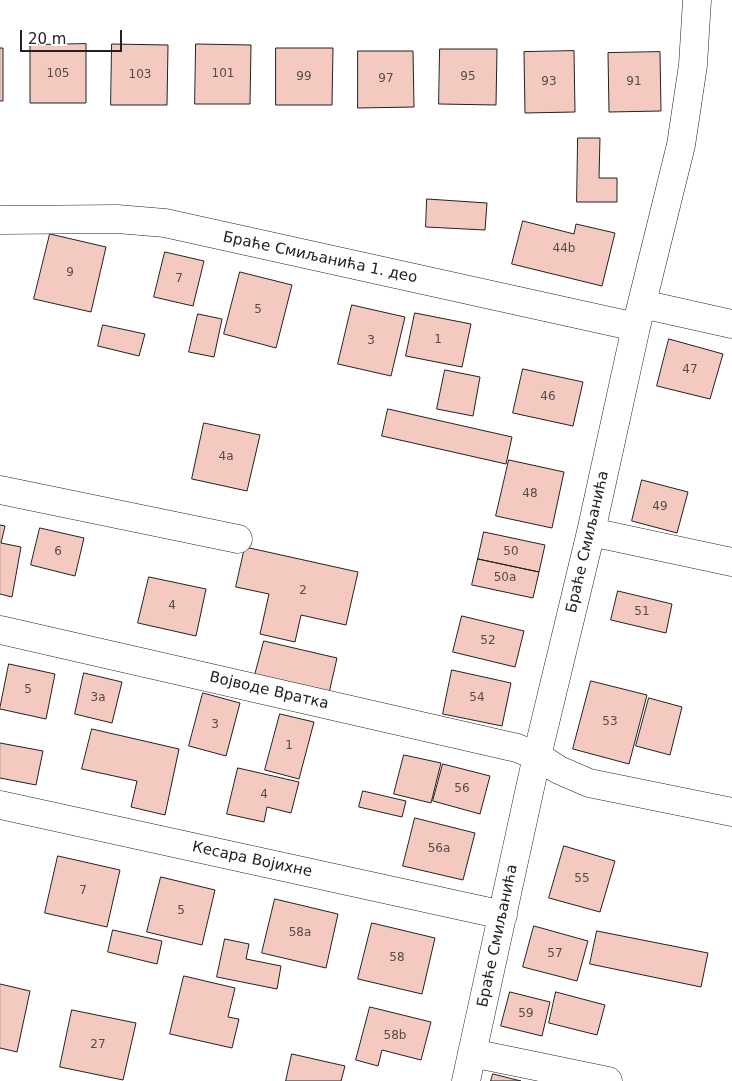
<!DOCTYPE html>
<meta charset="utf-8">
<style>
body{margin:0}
#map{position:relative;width:732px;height:1081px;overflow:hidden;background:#fff;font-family:"DejaVu Sans",sans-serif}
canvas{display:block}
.scale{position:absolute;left:20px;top:30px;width:102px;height:22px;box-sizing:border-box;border:2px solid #222;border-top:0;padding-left:6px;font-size:15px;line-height:18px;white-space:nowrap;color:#222;-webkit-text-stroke:4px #fff;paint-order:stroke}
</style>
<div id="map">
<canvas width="732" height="1081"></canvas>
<div class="scale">20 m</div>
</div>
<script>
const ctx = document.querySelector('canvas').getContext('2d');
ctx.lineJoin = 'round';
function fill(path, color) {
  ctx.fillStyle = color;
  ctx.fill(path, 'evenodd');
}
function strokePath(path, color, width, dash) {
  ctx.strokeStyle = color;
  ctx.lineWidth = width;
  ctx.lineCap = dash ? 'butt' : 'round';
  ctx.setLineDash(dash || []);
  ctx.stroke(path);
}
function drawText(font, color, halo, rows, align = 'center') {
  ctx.font = font + ' "DejaVu Sans",sans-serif';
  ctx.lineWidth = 4;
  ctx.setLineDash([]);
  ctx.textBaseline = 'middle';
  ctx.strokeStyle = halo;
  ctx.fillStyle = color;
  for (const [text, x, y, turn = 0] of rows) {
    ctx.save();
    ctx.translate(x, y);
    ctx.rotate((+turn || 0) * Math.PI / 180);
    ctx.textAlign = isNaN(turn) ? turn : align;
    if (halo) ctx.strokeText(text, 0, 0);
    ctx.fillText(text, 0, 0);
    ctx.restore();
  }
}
const building = new Path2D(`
 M86,44V103H30V45Z
 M112,44L168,45L167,105H111Z
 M196,44L251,45L250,104H195Z
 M0,48H3V101H0Z
 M276,48H333L332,105H276Z
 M440,49H497L496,105L439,104Z
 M358,51H413L414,107L358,108Z
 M574,51L575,112L525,113L524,52Z
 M660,52L661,111L609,112L608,53Z
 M578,138H600L599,178H617V202H577Z
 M427,199L487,203L485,230L426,227Z
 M523,221L574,234L576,224L615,233L602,286L512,264Z
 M50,234L106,247L91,312L34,299Z
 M165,252L204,261L193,306L154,297Z
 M240,272L292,285L276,348L224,334Z
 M352,305L405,317L391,376L338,364Z
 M415,313L471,324L462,367L406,356Z
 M198,314L222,319L214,357L189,352Z
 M103,325L145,334L139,356L98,346Z
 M669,339L723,354L710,399L657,386Z
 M523,369L583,382L573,426L513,413Z
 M445,370L480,377L473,416L437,409Z
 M388,409L512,437L506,464L382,436Z
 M204,423L260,435L247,491L192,479Z
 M509,460L564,472L552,528L496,516Z
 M642,480L688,492L677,533L632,521Z
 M0,525L5,526L1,543L21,547L12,597L0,594Z
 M40,528L84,538L75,576L31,565Z
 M484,532L545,545L539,572L478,559Z
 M245,547L358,572L346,625L301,615L295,642L260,634L269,594L236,587Z
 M478,559L539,572L533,598L472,585Z
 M149,577L206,589L196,636L138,623Z
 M618,591L672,604L666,633L611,620Z
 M462,616L524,631L515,667L453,652Z
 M264,641L337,658L329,693L255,675Z
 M9,664L55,674L46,719L0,709Z
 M452,670L511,683L502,726L443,714Z
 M84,673L122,682L112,723L75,714Z
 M591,681L647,695L629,764L573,749Z
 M203,693L240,703L226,756L189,746Z
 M649,698L682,707L670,755L636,746Z
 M280,714L314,722L299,779L265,770Z
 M92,729L179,749L165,815L131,807L137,781L82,769Z
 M0,743L43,751L36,785L0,778Z
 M404,755L441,763L431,803L394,794Z
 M443,764L490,776L480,814L433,801Z
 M238,768L299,782L291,813L267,807L264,822L227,814Z
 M363,791L406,801L402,817L359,807Z
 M415,818L475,833L463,880L403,866Z
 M564,846L615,861L600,912L549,898Z
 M58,856L120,870L107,927L45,913Z
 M161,877L215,890L202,945L147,932Z
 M275,899L338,914L326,968L262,953Z
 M372,923L435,938L422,994L358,979Z
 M534,926L588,941L577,981L523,967Z
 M113,930L162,941L157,964L108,952Z
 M597,931L708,953L701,987L590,964Z
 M225,939L249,944L246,959L281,966L277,989L217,977Z
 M184,976L235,988L228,1017L239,1019L232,1048L170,1034Z
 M0,984L30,991L17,1052L0,1048Z
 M510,992L550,1002L542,1036L501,1026Z
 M556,992L605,1005L597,1035L549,1023Z
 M370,1007L431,1022L421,1060L382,1050L378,1066L356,1060Z
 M72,1010L136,1023L123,1080L60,1067Z
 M292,1054L345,1066L341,1081H286Z
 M493,1074L521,1081H491Z`);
fill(building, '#f3c9c0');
strokePath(building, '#222', 1);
const minor = new Path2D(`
 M0,220L117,219L165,223L636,327
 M642,304L732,324
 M0,490L238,539
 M591,532L732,562
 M0,630L517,748L537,756L559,770L589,783L732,812
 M0,805L503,915
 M472,1053L608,1081
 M466,1081L537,756L591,532L636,327L681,145L693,65L697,0`);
strokePath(minor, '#222', 29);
strokePath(minor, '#fff', 28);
drawText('12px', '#564c4a', null, [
 ["105",58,74],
 ["101",223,74],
 ["103",140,75],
 ["99",304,77],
 ["95",468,77],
 ["97",386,79],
 ["93",549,82],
 ["91",634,82],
 ["44b",564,249],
 ["9",70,273],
 ["7",179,279],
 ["5",258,310],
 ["1",438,340],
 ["3",371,341],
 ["47",690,370],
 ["46",548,397],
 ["4a",226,457],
 ["48",530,494],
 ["49",660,507],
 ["6",58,552],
 ["50",511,552],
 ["50a",505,578],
 ["2",303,591],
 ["4",172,606],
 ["51",642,612],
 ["52",488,641],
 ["5",28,690],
 ["3a",98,698],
 ["54",477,698],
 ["53",610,722],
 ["3",215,725],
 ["1",289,746],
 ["56",462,789],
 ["4",264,795],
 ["56a",439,849],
 ["55",582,879],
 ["7",83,891],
 ["5",181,911],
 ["58a",300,933],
 ["57",555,954],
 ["58",397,958],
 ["59",526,1014],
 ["58b",395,1036],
 ["27",98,1045]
]);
drawText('15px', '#222', '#fff', [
 ["Браће Смиљанића 1. део",320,258,12],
 ["Браће Смиљанића",588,542,-77],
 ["Војводе Вратка",269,691,13],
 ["Кесара Војихне",252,860,12],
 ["Браће Смиљанића",498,936,-78]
]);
</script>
